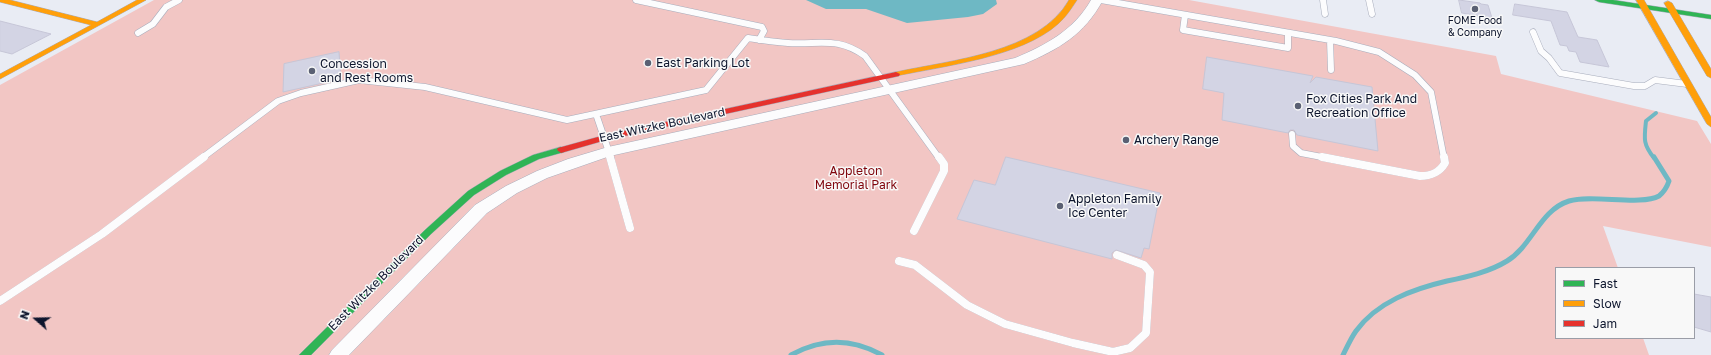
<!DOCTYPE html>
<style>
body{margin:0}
#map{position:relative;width:1711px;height:355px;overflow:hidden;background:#e9ecf4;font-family:"Golos Text",sans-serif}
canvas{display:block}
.legend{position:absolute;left:1555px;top:267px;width:140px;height:72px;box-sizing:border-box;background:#f8f8f8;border:1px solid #9a9da7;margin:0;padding:5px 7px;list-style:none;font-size:12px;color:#0d152d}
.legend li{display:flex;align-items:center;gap:8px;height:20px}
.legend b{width:20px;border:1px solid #9a9da7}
.north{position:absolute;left:16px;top:299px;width:40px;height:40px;-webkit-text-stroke:3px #f8f8f8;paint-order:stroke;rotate:290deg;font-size:11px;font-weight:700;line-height:16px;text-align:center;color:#0d152d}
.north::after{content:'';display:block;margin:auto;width:14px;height:18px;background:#0d152d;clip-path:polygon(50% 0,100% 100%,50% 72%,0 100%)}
</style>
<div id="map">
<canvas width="1711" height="355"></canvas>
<ul class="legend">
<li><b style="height:5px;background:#30b455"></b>Fast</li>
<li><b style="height:5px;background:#ff9f0a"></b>Slow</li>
<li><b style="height:5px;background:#e5322d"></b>Jam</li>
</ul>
<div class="north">N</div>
</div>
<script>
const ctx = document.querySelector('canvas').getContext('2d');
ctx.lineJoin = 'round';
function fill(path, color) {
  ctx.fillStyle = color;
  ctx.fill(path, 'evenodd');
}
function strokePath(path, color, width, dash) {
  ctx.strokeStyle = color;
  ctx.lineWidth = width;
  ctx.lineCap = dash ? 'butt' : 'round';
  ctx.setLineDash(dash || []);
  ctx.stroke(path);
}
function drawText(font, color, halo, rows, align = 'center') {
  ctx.font = font + ' "Golos Text",sans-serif';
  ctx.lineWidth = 3;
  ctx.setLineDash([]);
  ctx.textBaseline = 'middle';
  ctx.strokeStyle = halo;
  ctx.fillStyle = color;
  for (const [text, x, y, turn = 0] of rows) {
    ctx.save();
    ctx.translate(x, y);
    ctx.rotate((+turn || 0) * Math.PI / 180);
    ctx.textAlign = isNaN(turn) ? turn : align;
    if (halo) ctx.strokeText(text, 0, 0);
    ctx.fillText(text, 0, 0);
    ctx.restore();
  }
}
fill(new Path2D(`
 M154,0H1189L1496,56L1501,74L1697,121L1711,144V247L1603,226L1618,268H1556V338H1643L1649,355H0V85Z`), '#f2c6c4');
fill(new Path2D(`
 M806,0H996L997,4L983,14L968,17L907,23L866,9H826Z`), '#6eb8c4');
strokePath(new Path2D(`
 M1654,158C1643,144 1644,139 1646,121L1656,113`), '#6eb8c4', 4);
strokePath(new Path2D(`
 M791,355C822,338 851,338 882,355
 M1343,355C1347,347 1351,338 1356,331C1377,302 1413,289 1447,281C1467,277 1489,272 1507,261C1532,246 1540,210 1569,201C1592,194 1641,206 1659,196C1664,192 1667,187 1669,181L1654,157`), '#6eb8c4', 5);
const building = new Path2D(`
 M1459,0L1480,3L1481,4L1488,5L1492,18L1462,13Z
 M1515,4L1567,12L1578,37L1597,40L1609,67L1580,62L1576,52L1569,51L1567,46L1560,45L1551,21L1513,15Z
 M0,21L51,34L12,54L0,51Z
 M339,52L341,79L283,92L284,64Z
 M1207,57L1313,76L1310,83L1316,77L1372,87L1378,151L1297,135L1294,130H1290L1288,133L1222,120L1224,93L1203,89Z
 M1006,157L1160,193L1149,249L1144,248L1141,258L1116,250L1112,253V259L957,219L974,180L995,185Z
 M1694,294L1711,297V332L1694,327Z`);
fill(building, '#d3d4e4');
strokePath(building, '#c6c6d7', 1);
const laneFar1 = new Path2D(`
 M636,0L762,27L764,31L759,40
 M1101,0L1336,41L1379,52L1415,75L1431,92L1444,158
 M1323,0L1325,14
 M1369,0L1372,14
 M1185,15L1183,30L1288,48V33
 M1533,32L1541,51L1549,58L1560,73L1634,86H1645L1655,80L1687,84
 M138,33L153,24L166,7L179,0
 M1330,40L1331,70
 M596,114L611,158
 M1292,134L1293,146L1301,153L1327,158
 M202,158L278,101L301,93L359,80L425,87L567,120L706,90L748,38C761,40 775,42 788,43C819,45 837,36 865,56L939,158`);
const lane = new Path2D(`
 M610,157L630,228
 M1322,157L1420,176C1431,176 1439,173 1445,163L1444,157
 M914,231L944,171V164L939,157
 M899,261L915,265L967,305L1005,324L1073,343L1113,352L1130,348L1146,333L1150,272L1144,265L1117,255
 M0,301L102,234L204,157`);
const street = new Path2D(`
 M1091,0H1103C1084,35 1059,49 1024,64L610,156L547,178L517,193L487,213L349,355H329L332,350L475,205L506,186L537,171L568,159L608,147L1015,58C1046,45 1074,30 1091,0Z`);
const fast = new Path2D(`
 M1595,0H1613L1711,15V19L1599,2Z
 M561,147L565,150L564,152L539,159L506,175L474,195L431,234L311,355H299L425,230L468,191L500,171L533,155Z`);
const slow = new Path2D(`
 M0,0H10L97,22L137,0H146L0,79V74L91,25L0,2Z
 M1069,0H1077C1071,9 1066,17 1058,24C1021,57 944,66 896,76L892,74L896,72C951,60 1039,53 1069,0Z
 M1636,0H1644L1711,117V127L1707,124Z
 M1668,1L1672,3L1711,69V78L1707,76L1664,3Z`);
const jam = new Path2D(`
 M896,72L900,74L899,76L606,140L561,153L557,150L558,148L605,135Z`);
strokePath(laneFar1, '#a8adbc', 7);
strokePath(lane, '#a8adbc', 8);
strokePath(street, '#a8adbc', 1);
strokePath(fast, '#a8adbc', 1);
strokePath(slow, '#a8adbc', 1);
strokePath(jam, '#a8adbc', 1);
strokePath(laneFar1, '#fcfcfd', 6);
strokePath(lane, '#fcfcfd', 8);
fill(street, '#fcfcfd');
fill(fast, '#30b455');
fill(slow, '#ff9f0a');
fill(jam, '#e5322d');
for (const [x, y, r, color] of [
 [1475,9,4,"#5a6073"],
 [648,63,4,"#5a6073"],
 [312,71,4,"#5a6073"],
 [1298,106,4,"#5a6073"],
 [1126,140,4,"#5a6073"],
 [1060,206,4,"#5a6073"]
]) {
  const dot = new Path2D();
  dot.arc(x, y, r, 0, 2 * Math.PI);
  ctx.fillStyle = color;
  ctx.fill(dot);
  strokePath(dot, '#f8f8f8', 1.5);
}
drawText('10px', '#0d152d', '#f8f8f8', [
 ["FOME Food",1475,21],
 ["& Company",1475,33]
]);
drawText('12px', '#0d152d', '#f8f8f8', [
 ["East Parking Lot",656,63],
 ["Concession",320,64],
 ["and Rest Rooms",320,78],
 ["Fox Cities Park And",1306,99],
 ["Recreation Office",1306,113],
 ["Archery Range",1134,140],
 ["Appleton Family",1068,199],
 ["Ice Center",1068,213]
], 'left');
drawText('12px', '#0d152d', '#f8f8f8', [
 ["East Witzke Boulevard",662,125,-12],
 ["East Witzke Boulevard",376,283,-45]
]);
drawText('12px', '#80050c', '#f8f8f8', [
 ["Appleton",856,171],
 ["Memorial Park",856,185]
]);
</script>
